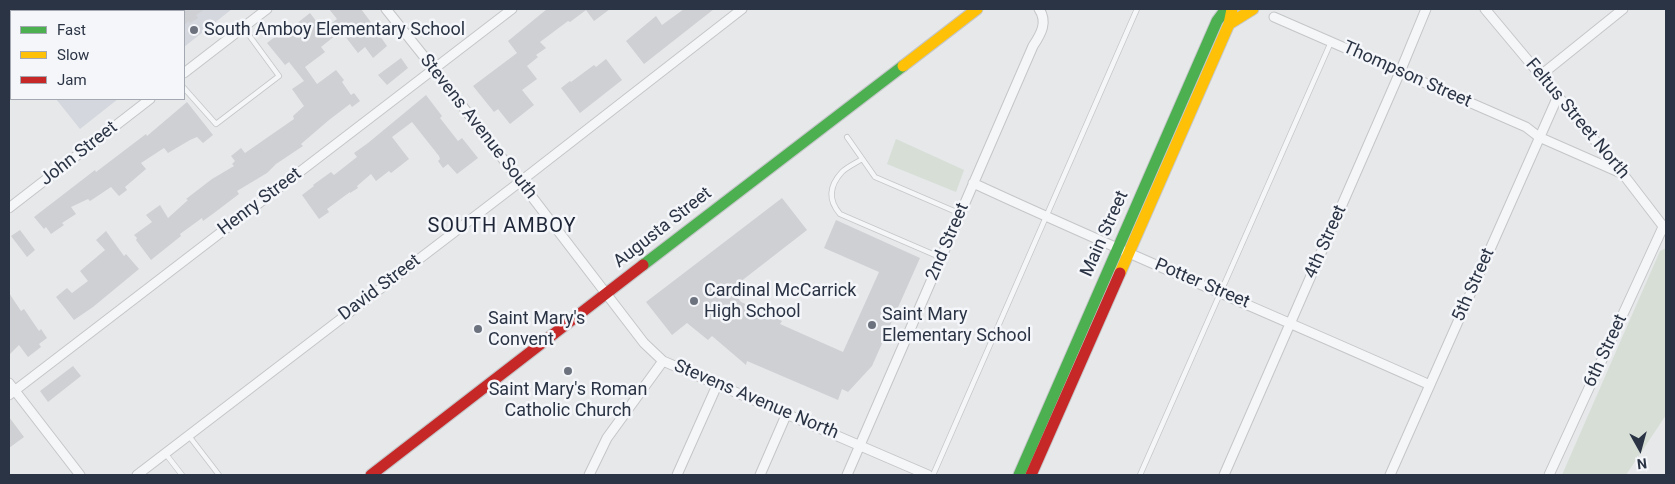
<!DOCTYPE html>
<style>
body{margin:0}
#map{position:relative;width:1675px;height:484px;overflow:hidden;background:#e6e8ea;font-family:Roboto,sans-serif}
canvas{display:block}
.frame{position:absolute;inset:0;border:10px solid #2b3445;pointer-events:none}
.legend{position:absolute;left:10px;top:10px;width:175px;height:90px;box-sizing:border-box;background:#f4f6f9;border:1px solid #a4a8b1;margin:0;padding:6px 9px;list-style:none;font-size:15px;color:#2b3445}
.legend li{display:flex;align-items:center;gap:10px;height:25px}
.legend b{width:25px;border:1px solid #a4a8b1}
.north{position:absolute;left:1615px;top:424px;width:50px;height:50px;-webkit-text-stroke:4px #f4f6f9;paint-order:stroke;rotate:173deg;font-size:14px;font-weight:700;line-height:20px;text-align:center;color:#2b3445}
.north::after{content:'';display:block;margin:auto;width:18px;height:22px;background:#2b3445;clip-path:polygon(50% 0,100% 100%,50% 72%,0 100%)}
</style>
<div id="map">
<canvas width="1675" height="484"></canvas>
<div class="frame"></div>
<ul class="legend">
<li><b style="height:6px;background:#4caf50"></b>Fast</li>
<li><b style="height:6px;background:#ffc107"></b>Slow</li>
<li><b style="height:6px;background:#c62828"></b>Jam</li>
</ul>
<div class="north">N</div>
</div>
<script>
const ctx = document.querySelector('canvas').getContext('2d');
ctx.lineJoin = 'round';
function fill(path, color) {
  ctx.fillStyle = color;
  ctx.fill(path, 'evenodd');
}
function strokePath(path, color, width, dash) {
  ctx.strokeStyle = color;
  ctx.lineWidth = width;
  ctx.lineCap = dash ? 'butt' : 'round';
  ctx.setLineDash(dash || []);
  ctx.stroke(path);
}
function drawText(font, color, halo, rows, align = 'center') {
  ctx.font = font + ' Roboto,sans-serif';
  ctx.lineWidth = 5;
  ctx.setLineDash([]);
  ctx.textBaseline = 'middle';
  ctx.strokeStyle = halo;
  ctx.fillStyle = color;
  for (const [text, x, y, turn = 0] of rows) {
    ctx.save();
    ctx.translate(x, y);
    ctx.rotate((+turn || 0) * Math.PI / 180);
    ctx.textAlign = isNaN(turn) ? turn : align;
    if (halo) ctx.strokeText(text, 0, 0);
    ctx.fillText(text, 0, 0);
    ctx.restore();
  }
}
fill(new Path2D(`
 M48,9H232L184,47V11H45Z
 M56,99H118L80,129Z`), '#d4d7dd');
fill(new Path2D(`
 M896,139L964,170L956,192L887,164Z
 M1666,248V415L1626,475H1562L1660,251Z`), '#d6ded6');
fill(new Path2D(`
 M184,9H205L196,15L198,18L190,23L189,21L184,25Z
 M329,9H361L373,25L375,24L382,34L380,36L387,46L373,58L365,47L358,53L341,31L321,47L325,52L305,67L317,84L336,70L344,80L342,82L351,95L354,93L360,101L352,107L350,104L329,120L301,144L303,146L276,164L267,173L237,191L239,194L214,213L203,221L202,218L180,234L181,236L151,260L136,240L137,238L134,235L152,222L146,215L160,205L168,218L188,200L186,199L212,179L234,166L232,164L235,161L231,156L241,148L245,153L294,119L293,116L304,106L292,89L304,81L289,62L285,65L267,43L276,36L278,38L288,30H296V24L310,13L323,30L337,19Z
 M547,9H610L594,21L586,10L570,22L568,21L540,42L546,48L536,55L538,57L527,66L537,79L522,90L534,105L510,124L498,109L494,112L473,86L517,53L508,41Z
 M684,9H714L644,64L626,41L656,16L662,25Z
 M401,58L408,68L387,85L378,75Z
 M606,59L622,80L580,113L561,88L570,81L571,82L594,65L596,67Z
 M426,95L442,116L440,118L458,141L462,138L478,158L457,174L448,164L443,168L438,161L440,159L439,156L412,122L392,137L409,159L391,173L389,171L376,181L371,174L357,186L358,188L350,193V192L327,209L329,212L319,219L302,195L314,186L313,185L331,172L334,175L357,157L354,153L368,143Z
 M187,102L213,135L203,143L197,137L190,140L168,153L164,148L141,163L146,169L125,187L127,190L119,196L111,187L90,201L88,199L71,207L76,214L62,223L64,225L51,234L46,227L44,229L34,217L95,170L96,172L146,134L147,136Z
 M782,198L807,230L731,289L741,302L782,321L780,324L843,352L879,272L824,248L836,220L920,258L872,366L848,392L842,389L838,400L747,361L746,365L712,336L708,340L687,323L672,335L646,302Z
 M20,230L35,250L27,257L11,236Z
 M106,231L124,256L126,254L139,269L93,307L74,320L56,297L67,288L72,293L88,281L80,271L105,250L96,240Z
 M9,293L21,311L24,309L39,331L41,329L47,338L39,344L41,347L28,357L19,345L9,355Z
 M73,366L81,376L48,402L40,391Z
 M9,417L24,437L9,448Z`), '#ced0d3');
const lane = new Path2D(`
 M184,88L216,124L279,76L243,27
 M847,137L875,177L961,214
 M862,159C856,163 847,167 842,172C829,186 828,200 840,214L942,258
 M189,436L219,475
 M165,453L182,475
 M933,475L1137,9
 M1140,475L1331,42`);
const street = new Path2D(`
 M386,9L434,69L644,343L663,361L928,475
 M1485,9L1623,174L1666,230
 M28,11L31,9
 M1274,17L1526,127L1539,137L1623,174
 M9,26L11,24
 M184,73L267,9
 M1541,75L1623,9
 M973,183C1124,253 1278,317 1430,385
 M9,208L150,99
 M9,383L80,475
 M9,395L512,9
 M137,475L521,181L742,9
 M589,475L607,438L663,361
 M677,475L718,383
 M760,475L787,413
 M847,475L1033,46C1041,34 1048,22 1039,9
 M1224,475L1400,72L1426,9
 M1390,475L1558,96
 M1549,475L1663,227`);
const fast = new Path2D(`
 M643,265L903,66
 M1019,475L1217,21L1226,9`);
const slow = new Path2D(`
 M1229,24L1253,9
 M903,66L977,9
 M1120,273L1229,24L1232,9`);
const jam = new Path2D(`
 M371,475L643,265
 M1031,475L1120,273`);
strokePath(lane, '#c4c6c8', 6);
strokePath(street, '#c4c6c8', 11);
strokePath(fast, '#c4c6c8', 13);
strokePath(slow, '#c4c6c8', 13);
strokePath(jam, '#c4c6c8', 13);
strokePath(lane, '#f5f6f7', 4.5);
strokePath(street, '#f5f6f7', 9);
strokePath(fast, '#4caf50', 11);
strokePath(slow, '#ffc107', 11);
strokePath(jam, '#c62828', 11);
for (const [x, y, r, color] of [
 [194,30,5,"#6c737f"],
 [694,301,5,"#6c737f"],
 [872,325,5,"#6c737f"],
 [478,329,5,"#6c737f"],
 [568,371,5,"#6c737f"]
]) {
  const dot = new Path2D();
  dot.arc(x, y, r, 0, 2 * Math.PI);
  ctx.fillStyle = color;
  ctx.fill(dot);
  strokePath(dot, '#f4f6f9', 2);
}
drawText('18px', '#2b3445', '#f4f6f9', [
 ["South Amboy Elementary School",204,30],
 ["Cardinal McCarrick",704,291],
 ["High School",704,312],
 ["Saint Mary",882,315],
 ["Elementary School",882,336],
 ["Saint Mary's",488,319],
 ["Convent",488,340],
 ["Saint Mary's Roman",568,390,"center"],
 ["Catholic Church",568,411,"center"]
], 'left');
drawText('18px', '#2b3445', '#f4f6f9', [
 ["Thompson Street",1407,75,24],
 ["Feltus Street North",1577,119,50],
 ["Stevens Avenue South",478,127,52],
 ["John Street",79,154,-38],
 ["Henry Street",260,202,-37],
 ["Augusta Street",663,228,-38],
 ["Main Street",1105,234,-66],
 ["2nd Street",948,242,-67],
 ["4th Street",1326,242,-66],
 ["Potter Street",1202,284,23],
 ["5th Street",1474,285,-66],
 ["David Street",380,288,-37],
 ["6th Street",1606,351,-65],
 ["Stevens Avenue North",756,400,23]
]);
ctx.letterSpacing = '1px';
drawText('20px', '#1d2536', '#f4f6f9', [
 ["SOUTH AMBOY",502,227]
]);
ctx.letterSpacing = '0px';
</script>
